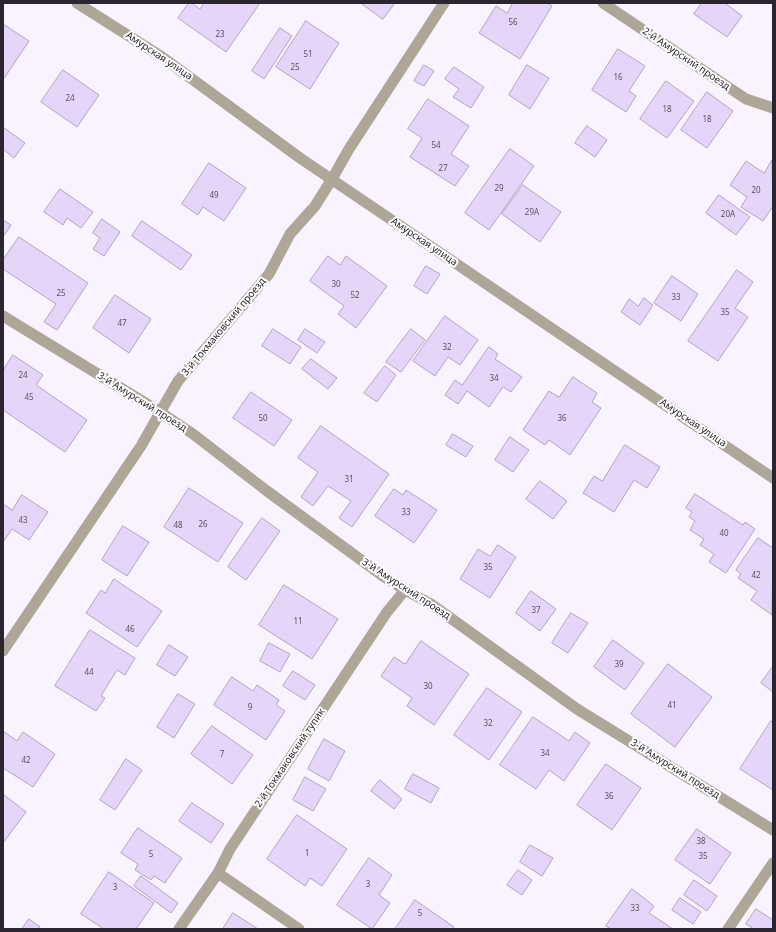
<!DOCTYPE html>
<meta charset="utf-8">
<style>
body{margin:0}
#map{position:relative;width:776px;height:932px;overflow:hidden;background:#f8f3fe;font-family:"Noto Sans",sans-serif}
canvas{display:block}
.frame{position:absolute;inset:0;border:4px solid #2a2530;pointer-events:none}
</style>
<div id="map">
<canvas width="776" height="932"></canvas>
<div class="frame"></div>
</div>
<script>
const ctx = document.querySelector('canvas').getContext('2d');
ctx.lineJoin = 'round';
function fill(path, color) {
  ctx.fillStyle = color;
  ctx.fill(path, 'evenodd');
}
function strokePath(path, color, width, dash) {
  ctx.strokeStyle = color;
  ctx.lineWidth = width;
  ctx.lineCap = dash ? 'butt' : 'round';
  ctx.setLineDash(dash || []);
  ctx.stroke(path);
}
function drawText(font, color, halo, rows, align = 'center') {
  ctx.font = font + ' "Noto Sans",sans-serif';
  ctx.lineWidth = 4;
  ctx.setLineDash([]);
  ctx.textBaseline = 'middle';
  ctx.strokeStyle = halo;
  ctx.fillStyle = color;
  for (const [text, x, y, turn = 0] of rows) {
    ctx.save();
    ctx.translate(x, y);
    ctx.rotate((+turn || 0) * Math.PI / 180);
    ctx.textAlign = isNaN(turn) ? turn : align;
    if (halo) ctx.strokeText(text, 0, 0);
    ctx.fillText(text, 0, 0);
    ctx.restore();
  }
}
const building = new Path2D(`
 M189,3H191L200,9L204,3H260L226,52L178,18Z
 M361,3H395L383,19Z
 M513,3H547L552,6L520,59L479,33L496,6L507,13Z
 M702,3H725L742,16L727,37L694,14Z
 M306,21L339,43L310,89L276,67Z
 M3,24L29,41L3,80Z
 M280,28L292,36L264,79L252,71Z
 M618,49L645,66L629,91L636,96L626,112L592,90Z
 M424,65L434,71L424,86L414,81Z
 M527,65L549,78L530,109L509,95Z
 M454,67L484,87L471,108L453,97L459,89L445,79Z
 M63,70L99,95L77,127L41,102Z
 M666,81L694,101L667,138L640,119Z
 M707,92L733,111L707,148L681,130Z
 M428,99L469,126L451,154L469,166L455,186L410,157L422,138L408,129Z
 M587,126L607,140L595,157L575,143Z
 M3,127L25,143L14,158L3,149Z
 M510,149L534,166L489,230L465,213Z
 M772,160L773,206L763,221L741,207L747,197L730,185L746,161L764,173Z
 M209,163L246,188L224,221L203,207L198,215L182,204Z
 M523,185L561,212L540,242L502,214Z
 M60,189L93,212L81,228L67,218L63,225L44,212Z
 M719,195L750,217L736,235L706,213Z
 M102,219L120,232L104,256L93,249L100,238L93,233Z
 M3,220L11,225L3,237Z
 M142,221L192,255L181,270L132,236Z
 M19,237L88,283L57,330L44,322L56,304L3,269V260Z
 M328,256L340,265L346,256L387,286L356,328L338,314L344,306L310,281Z
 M426,266L440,274L427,294L414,286Z
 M737,270L753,282L735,308L748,317L718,361L688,341Z
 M672,276L698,294L681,321L654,303Z
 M115,295L151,319L129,353L93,328Z
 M644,298L653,305L640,325L621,312L629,299L638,306Z
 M445,316L478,340L460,365L448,357L435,376L413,361Z
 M273,329L301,347L290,364L262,346Z
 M305,329L325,342L317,353L298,340Z
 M411,329L425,340L401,372L386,362Z
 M489,347L498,354L495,359L522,377L511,392L503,387L489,407L467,391L458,404L445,395L455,380L462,385Z
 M13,355L43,375L36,385L87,420L65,452L3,410V371Z
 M311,359L337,378L328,389L302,369Z
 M385,366L396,375L377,402L364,393Z
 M573,377L597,393L592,402L601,408L570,455L549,440L545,445L523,430L549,391L559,397Z
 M251,392L292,420L274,446L233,418Z
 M321,426L389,474L352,527L339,518L351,501L328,486L313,506L301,497L318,472L298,458Z
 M453,434L473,446L466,457L446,445Z
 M510,437L529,450L513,472L495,460Z
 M625,445L660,467L647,488L634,480L614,512L583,493L594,476L602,481Z
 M540,481L567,501L553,519L526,499Z
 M189,488L243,523L218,562L164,527Z
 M394,489L403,495L406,490L437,510L414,543L375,516Z
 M695,494L743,525L745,522L755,529L726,573L709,562L714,554L700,545L704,539L690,530L695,521L689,517L692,512L686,508Z
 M22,495L48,512L29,540L12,529L3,542V504L12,510Z
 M262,518L280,531L246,580L228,567Z
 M123,526L149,542L127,576L102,560Z
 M758,538L773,548L772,615L751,600L757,591L738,578L741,574L736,570Z
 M498,545L516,557L490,598L460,579L478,549L490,556Z
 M114,579L162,611L137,647L86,613L101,590L105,593Z
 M284,585L338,619L312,659L259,625Z
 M531,591L556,609L540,631L516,613Z
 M571,613L588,623L568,653L552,643Z
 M90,630L135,658L125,675L117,670L101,696L105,698L96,711L55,686Z
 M613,640L644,663L625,690L594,667Z
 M421,641L469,674L434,725L407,706L412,698L381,676L394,657L405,664Z
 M269,643L290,654L280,672L260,661Z
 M169,645L188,657L175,676L157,665Z
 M668,664L712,697L675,747L631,714Z
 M772,668L773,669V692L761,683Z
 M293,671L315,685L305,700L283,686Z
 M232,677L253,691L257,685L279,700L276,705L285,711L266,740L214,705Z
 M487,688L522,712L489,760L454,735Z
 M178,694L195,704L174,738L157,727Z
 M533,717L569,741L575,732L590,743L564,781L549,770L536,789L500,765Z
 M771,721L773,723V790L740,769Z
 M212,726L253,755L232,784L191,754Z
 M3,731L17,741L23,732L55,754L33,787L3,768Z
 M324,739L345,751L329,781L308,769Z
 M126,759L142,770L115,810L100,800Z
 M606,764L641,788L612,830L577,805Z
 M413,774L439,788L431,803L405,789Z
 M305,777L326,789L313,811L293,800Z
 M380,780L402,799L394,809L371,791Z
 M3,794L26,812L3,843Z
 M192,803L224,824L211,843L179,821Z
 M297,815L347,849L322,886L310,878L305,886L267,859Z
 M138,828L182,858L165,883L154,876L151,880L135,870L138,864L121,853Z
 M697,829L731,853L710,884L675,860Z
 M530,845L553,858L542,876L520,862Z
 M369,858L392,875L379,895L390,903L372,929L337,905Z
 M518,870L532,880L522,895L507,885Z
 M109,872L154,903L136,929H104L81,914Z
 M141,876L178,903L171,913L134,886Z
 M694,880L717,896L707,911L684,895Z
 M632,889L654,906L649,913L673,929H611L606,926Z
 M680,898L701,912L693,924L672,910Z
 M415,900L454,927L453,929H395Z
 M756,909L773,920V929H754L746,924Z
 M233,913L258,929H223Z
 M29,919L40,927L39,929H22Z`);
fill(building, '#e5d5f9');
strokePath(building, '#b0a4bf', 1);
strokePath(new Path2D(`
 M77,3L162,57L300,158L773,478
 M603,3L746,99L773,108
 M3,316L160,412L193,434L267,491L383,576L405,590L431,604L577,709L773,830
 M3,651L141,446L178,381L269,274L290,234L315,206L332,179L349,149L444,3
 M218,873L299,929
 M179,929L218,873L230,849L387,612L405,590
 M728,929L773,863`), '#aea697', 11);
drawText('8px', '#595162', null, [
 ["56",513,23],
 ["23",220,35],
 ["51",308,55],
 ["25",295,68],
 ["16",618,78],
 ["24",70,99],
 ["18",667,110],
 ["18",707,120],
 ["54",436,146],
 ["27",443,169],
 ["29",499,189],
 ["20",756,191],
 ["49",214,196],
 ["29А",532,213],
 ["20А",728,215],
 ["30",336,285],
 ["25",61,294],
 ["52",355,296],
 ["33",676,298],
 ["35",725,313],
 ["47",122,324],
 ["32",447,348],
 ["24",23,376],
 ["34",494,379],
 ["45",29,398],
 ["50",263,419],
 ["36",562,419],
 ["31",349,480],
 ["33",406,513],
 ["43",23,521],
 ["26",203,525],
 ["48",178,526],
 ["40",724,534],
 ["35",488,568],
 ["42",756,576],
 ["37",536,611],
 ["11",298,622],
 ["46",130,630],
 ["39",619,665],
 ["44",89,673],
 ["30",428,687],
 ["41",672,706],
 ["9",250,708],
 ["32",488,724],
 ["34",545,754],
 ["7",222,755],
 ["42",26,761],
 ["36",609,797],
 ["38",701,842],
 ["1",307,854],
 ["5",151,855],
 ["35",703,857],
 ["3",368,885],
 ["3",115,888],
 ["33",635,909],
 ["5",420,914]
]);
drawText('10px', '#2a2530', '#fff', [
 ["Амурская улица",159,56,34],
 ["2-й Амурский проезд",686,59,34],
 ["Амурская улица",424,242,34],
 ["3-й Токмаковский проезд",224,327,-50],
 ["3-й Амурский проезд",142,402,32],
 ["Амурская улица",693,423,34],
 ["3-й Амурский проезд",406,589,33],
 ["2-й Токмаковский тупик",290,758,-56],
 ["3-й Амурский проезд",675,769,32]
]);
</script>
